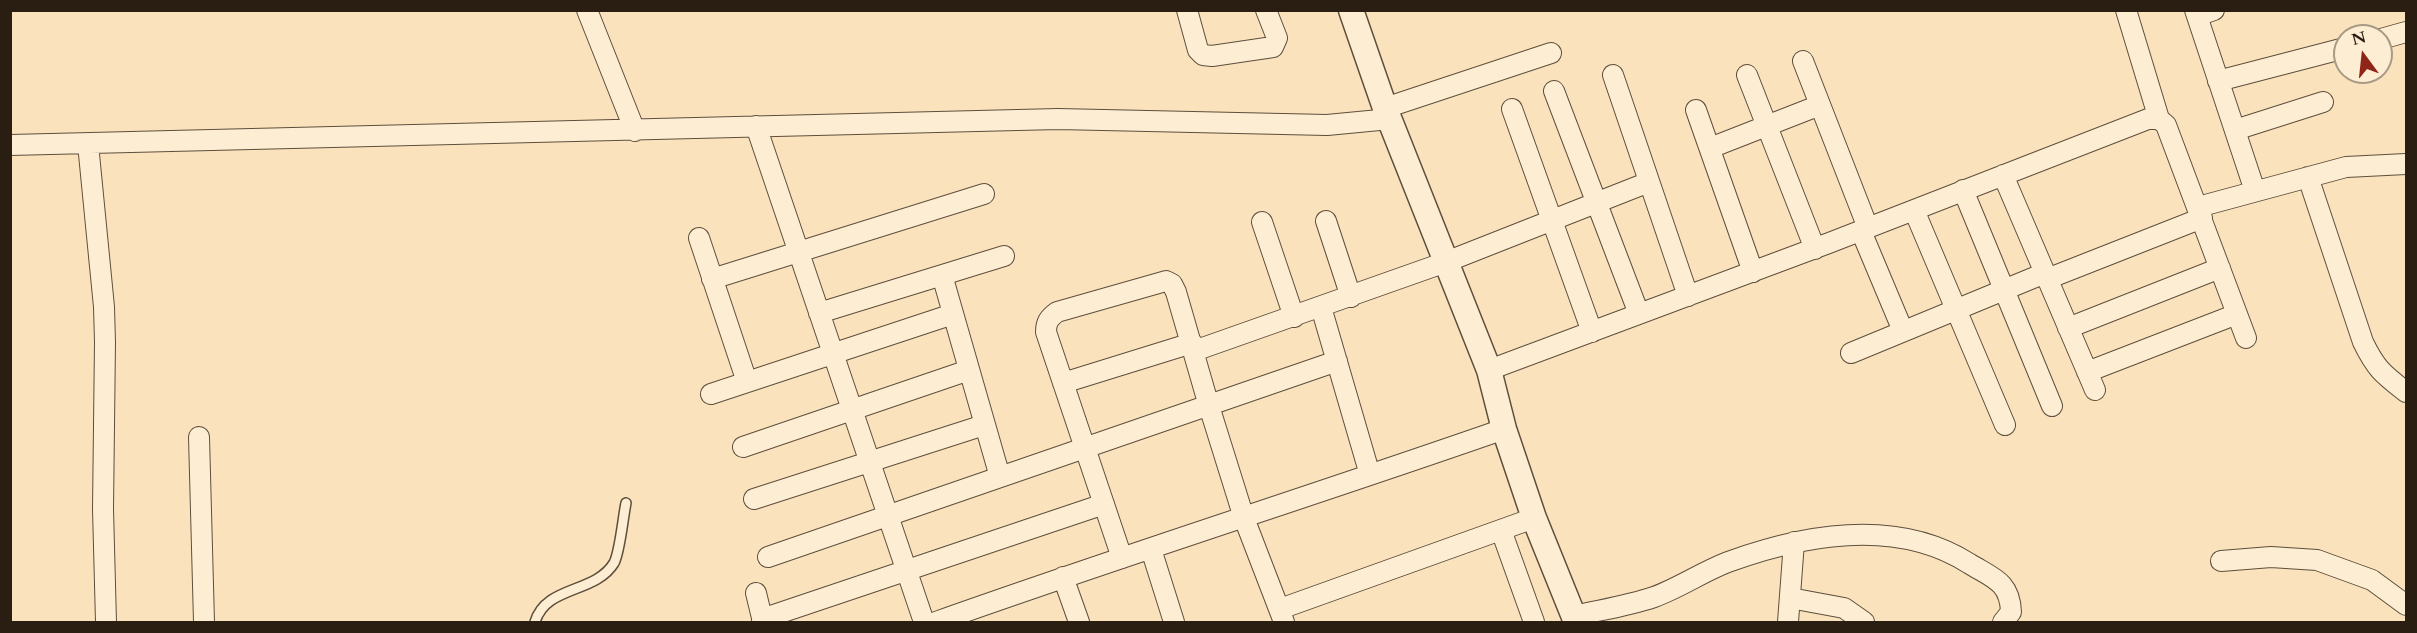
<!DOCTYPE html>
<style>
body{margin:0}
#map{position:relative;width:2417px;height:633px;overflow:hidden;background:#fae3bc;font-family:Cardo,serif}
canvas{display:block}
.frame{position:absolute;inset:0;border:12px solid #2a1d11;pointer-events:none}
.north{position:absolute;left:2333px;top:24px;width:60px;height:60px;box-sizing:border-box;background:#fcedd3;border:2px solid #a89a85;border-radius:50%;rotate:345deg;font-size:16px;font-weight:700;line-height:24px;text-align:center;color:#2a1d11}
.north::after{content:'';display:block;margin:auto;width:21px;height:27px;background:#8f2418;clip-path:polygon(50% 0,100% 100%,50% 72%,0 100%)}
</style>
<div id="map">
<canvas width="2417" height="633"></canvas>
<div class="frame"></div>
<div class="north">N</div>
</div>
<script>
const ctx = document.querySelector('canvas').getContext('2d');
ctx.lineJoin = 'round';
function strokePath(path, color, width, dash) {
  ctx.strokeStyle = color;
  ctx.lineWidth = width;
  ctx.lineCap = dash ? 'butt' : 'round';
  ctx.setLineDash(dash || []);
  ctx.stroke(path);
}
const service = new Path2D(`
 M535,622C546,585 595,594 614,563C620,552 623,517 626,503`);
const minor = new Path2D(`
 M587,10L635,131
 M1187,10L1198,50L1203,55L1212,56L1273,47L1277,38L1266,10
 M2126,10L2159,119
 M2195,10L2255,191
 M2197,16L2214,10
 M2381,39L2406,32
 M1803,61L1868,228
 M1613,75L1688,296
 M1747,75L1815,249
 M2218,81L2345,48
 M1554,91L1639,314
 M1385,108L1551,53
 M1512,109L1592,332
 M1696,110L1753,272
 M756,126L924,622
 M2235,130L2323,102
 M88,144L104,307L105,342L103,509L106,622
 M10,145L1058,119L1327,125L1390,119
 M1710,148L1820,105
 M2003,175L2095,390
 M2308,177L2363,342C2376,369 2383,374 2406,392
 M1963,190L2052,406
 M2198,207L2346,167L2406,164
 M1914,210L2005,425
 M1326,221L1351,297
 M1262,222L1294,317
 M1861,231L1903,331
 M699,238L747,382
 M942,275L1000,477
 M712,279L984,194
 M2047,279L2202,218
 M1321,307L1370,475
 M819,313L1004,256
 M2068,328L2220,268
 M1194,351L1446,262L1649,182
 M1851,353L2045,273
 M1489,370L1829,243L2148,119H2159L2166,125L2246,338
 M2087,372L2237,314
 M1063,383L1192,343
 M711,394L953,314
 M199,437L204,622
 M743,447L969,370
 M754,499L984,425
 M1501,530L1534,622
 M1151,549L1174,622
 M768,557L1337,361
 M1122,558L1046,332C1046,322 1049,318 1057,312L1166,281L1172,284L1176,292L1209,406L1244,518L1284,622
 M2221,561L2271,557L2317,560L2372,580L2406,605
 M1063,577L1079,622
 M756,593L763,622
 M1790,598L1844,608L1864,622
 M1280,609L1534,518
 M1574,616C1600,610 1628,606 1654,597C1679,588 1702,572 1728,562C1805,534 1897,517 1970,564C1993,578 2010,582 2011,612L2003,622
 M762,619L1104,504
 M936,622C1124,555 1315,495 1504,429
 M1788,622L1794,542`);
const tertiary = new Path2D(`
 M1351,10L1385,108L1489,370L1504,429L1534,518L1576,622`);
strokePath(service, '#5e4e3c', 12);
strokePath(minor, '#5e4e3c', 22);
strokePath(tertiary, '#5e4e3c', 27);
strokePath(service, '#fcedd3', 9);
strokePath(minor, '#fcedd3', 20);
strokePath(tertiary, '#fcedd3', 24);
</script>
